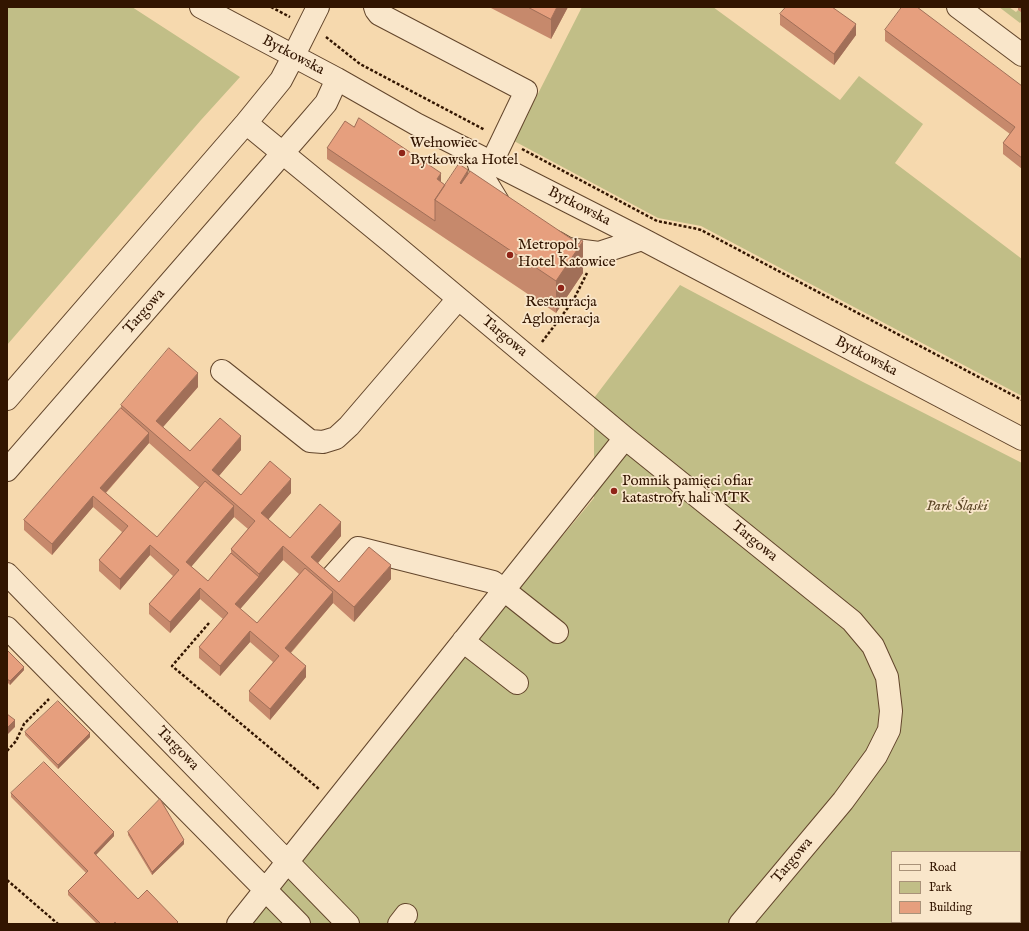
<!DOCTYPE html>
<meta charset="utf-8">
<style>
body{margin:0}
#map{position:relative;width:1029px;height:931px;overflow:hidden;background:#f6d9ae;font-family:"IM FELL English",serif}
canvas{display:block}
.frame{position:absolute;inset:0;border:8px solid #321500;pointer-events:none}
.legend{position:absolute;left:891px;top:851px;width:130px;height:72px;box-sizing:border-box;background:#f9e6ca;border:1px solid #a99279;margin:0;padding:5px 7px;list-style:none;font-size:12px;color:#321500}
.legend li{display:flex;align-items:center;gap:8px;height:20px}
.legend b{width:20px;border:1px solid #a99279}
</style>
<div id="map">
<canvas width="1029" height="931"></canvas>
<div class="frame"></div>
<ul class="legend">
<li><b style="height:5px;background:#f9e6ca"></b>Road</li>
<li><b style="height:11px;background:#c1be87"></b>Park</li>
<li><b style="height:11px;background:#e69f7e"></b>Building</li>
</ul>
</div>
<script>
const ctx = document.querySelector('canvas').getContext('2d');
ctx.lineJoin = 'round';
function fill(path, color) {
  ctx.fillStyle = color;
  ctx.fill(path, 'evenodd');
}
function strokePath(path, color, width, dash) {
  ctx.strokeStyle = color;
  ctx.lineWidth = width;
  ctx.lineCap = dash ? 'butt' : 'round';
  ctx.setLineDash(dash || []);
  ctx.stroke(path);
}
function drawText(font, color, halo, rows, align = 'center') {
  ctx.font = font + ' "IM FELL English",serif';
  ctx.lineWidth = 3.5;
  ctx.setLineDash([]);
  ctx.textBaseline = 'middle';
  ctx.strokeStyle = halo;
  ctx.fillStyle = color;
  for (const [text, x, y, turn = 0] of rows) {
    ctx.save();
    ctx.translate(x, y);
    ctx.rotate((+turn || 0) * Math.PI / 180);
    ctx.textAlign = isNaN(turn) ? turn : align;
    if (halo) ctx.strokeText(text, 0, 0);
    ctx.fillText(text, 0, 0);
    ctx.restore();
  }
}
fill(new Path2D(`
 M7,7H132L240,77L201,120L7,345Z
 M582,7H713L840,100L859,76L923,124L895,163L1022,259V396L701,226L658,218L514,141Z
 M999,7H1009L1016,12L1018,10L1022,13V21L1020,23Z
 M680,285L863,382L1022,463V924H240L594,498V398ZM892,852H1020V922H892Z`), '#c1be87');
const minor = new Path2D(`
 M201,7L337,79L416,124L642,239L1022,439
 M375,7L376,10L379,14L526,91L492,162
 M958,7L1022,55
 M246,123L391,242L625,438L852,621L873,646L887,677L891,711L889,730L876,756L843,801L740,924
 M476,155L483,177L500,205L502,207
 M556,242L568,249L599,253L642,239
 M222,371L310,441L323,442L336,438L349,426L458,299
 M7,399L246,123L281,80L293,57L318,7
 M7,470L308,124L326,103L337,79
 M7,574L348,924
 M331,578L358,548L493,582L504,590L557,632
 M7,628L299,924
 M463,641L517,683
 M238,924L625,438
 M399,924L406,915`);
strokePath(minor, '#63462c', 24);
strokePath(new Path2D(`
 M271,7L290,17
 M326,37L360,64L485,130
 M522,149L657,221L693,228L701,230L1022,400
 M542,342L573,301L587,273
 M209,623L172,666L319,789
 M7,751L16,741L24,724L49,699
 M7,880L58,924`), '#321500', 2.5, [3, 2]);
strokePath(minor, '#f9e6ca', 22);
fill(new Path2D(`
 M489,7H568L551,39Z
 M1018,7H1022V13L1018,10Z
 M780,14L856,35L834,65L780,25Z
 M885,30L1022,86V169L1003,154V143L1010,134L885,41Z
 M327,148L441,182L445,185L468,175L579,244L583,273L556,313L327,159Z
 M198,387L163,427L190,451L241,450L219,476L241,495L291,493L268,519L290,538L341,536L318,563L339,582L391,579L354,622L333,603L291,653L306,677L270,720L249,701V691L273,662L250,642L220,676L199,658V647L223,619L200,599L170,633L149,614V604L173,576L150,555L120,590L99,571V560L122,532L93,507L52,555L24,530V520L121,408V405ZM149,443L200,488L157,537L106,493ZM234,517L248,529L231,549V553L208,581L191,566ZM283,560L299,574L257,623L240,609Z
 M7,650L24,670L10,685L7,682Z
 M25,732L90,737L58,769L25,735Z
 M11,793L114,836L96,855L138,899L178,924H97L68,895V891L86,873L11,797Z
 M128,832L184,844L152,875L128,835Z`), '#c6896c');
fill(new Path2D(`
 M557,7H568L551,39V19Z
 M856,24V35L834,65V54Z
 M468,170V202L460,183Z
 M441,173V184L437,179Z
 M583,241V273L556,313V281Z
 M198,373V387L156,435V421Z
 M149,433V443L100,499V488Z
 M241,436V450L212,484V470Z
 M291,479V493L261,528V513Z
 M93,496V507L52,555V544Z
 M234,506V517L186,573V562Z
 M341,522V536L311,571V557Z
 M150,545V555L120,590V579Z
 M283,546V560L235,615V604L259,577V574Z
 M391,565V579L354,622V607Z
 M200,588V599L170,633V622Z
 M333,592V603L285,659V648Z
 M250,631V642L220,676V666Z
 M306,666V677L270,720V709Z
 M24,667V670L10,685V681Z
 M15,720V727L7,735V728Z
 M90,733V737L58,769V765Z
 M114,832V836L94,857V853Z
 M184,840V844L152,875V872Z`), '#a16f58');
const building = new Path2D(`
 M528,7H557L551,19Z
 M786,7H832L856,24L834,54L780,14Z
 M902,7H917L1022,86V158L1003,143L1015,127L885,30Z
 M359,118L441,173L437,179L445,185L435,200V221L327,148L345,121L354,127Z
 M459,164L468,170L460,183L461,184L470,171L579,244L581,240L583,241L556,281L435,200Z
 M169,348L198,373L156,421L190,451L220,418L241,436L212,470L241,495L270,461L291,479L261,513L290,538L320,504L341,522L311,557L339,582L369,547L391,565L354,607L283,546L259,574L231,549L255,521L121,405Z
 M121,408L149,433L100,488L157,537L205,481L234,506L186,562L208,581L231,553L259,577L235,604L257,623L305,568L333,592L285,648L306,666L270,709L249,691L279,656L250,631L220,666L199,647L228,613L200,588L170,622L149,604L179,570L150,545L120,579L99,560L128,526L93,496L52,544L24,520Z
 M7,650L24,667L10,681L7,679Z
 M58,701L90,733L58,765L25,732Z
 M7,714L15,720L7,728Z
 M44,762L114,832L94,853L138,899L147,890L178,922L176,924H117L115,922L113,924H101L68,891L88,871L11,793Z
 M160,799L184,840L152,872L128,832Z`);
fill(building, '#e69f7e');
strokePath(building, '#a16f58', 1);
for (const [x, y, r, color] of [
 [402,153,4,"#8f2418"],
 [510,255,4,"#8f2418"],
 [561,288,4,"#8f2418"],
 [614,491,4,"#8f2418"]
]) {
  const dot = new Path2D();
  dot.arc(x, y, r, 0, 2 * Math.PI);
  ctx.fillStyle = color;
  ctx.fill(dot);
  strokePath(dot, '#f9e6ca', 1.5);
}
drawText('15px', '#321500', '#f9e6ca', [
 ["Bytkowska",293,56,28],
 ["Bytkowska",579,207,27],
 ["Targowa",145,312,-49],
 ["Targowa",504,337,40],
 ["Bytkowska",866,357,28],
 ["Targowa",754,542,39],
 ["Targowa",177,749,46],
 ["Targowa",793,861,-50]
]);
drawText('15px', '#321500', '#f9e6ca', [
 ["Wełnowiec",410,144],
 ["Bytkowska Hotel",410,161],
 ["Metropol",518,246],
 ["Hotel Katowice",518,263],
 ["Restauracja",561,303,"center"],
 ["Aglomeracja",561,320,"center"],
 ["Pomnik pamięci ofiar",622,482],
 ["katastrofy hali MTK",622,499]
], 'left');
drawText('italic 15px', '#5d4828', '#f9e6ca', [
 ["Park Śląski",957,507]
]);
</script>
